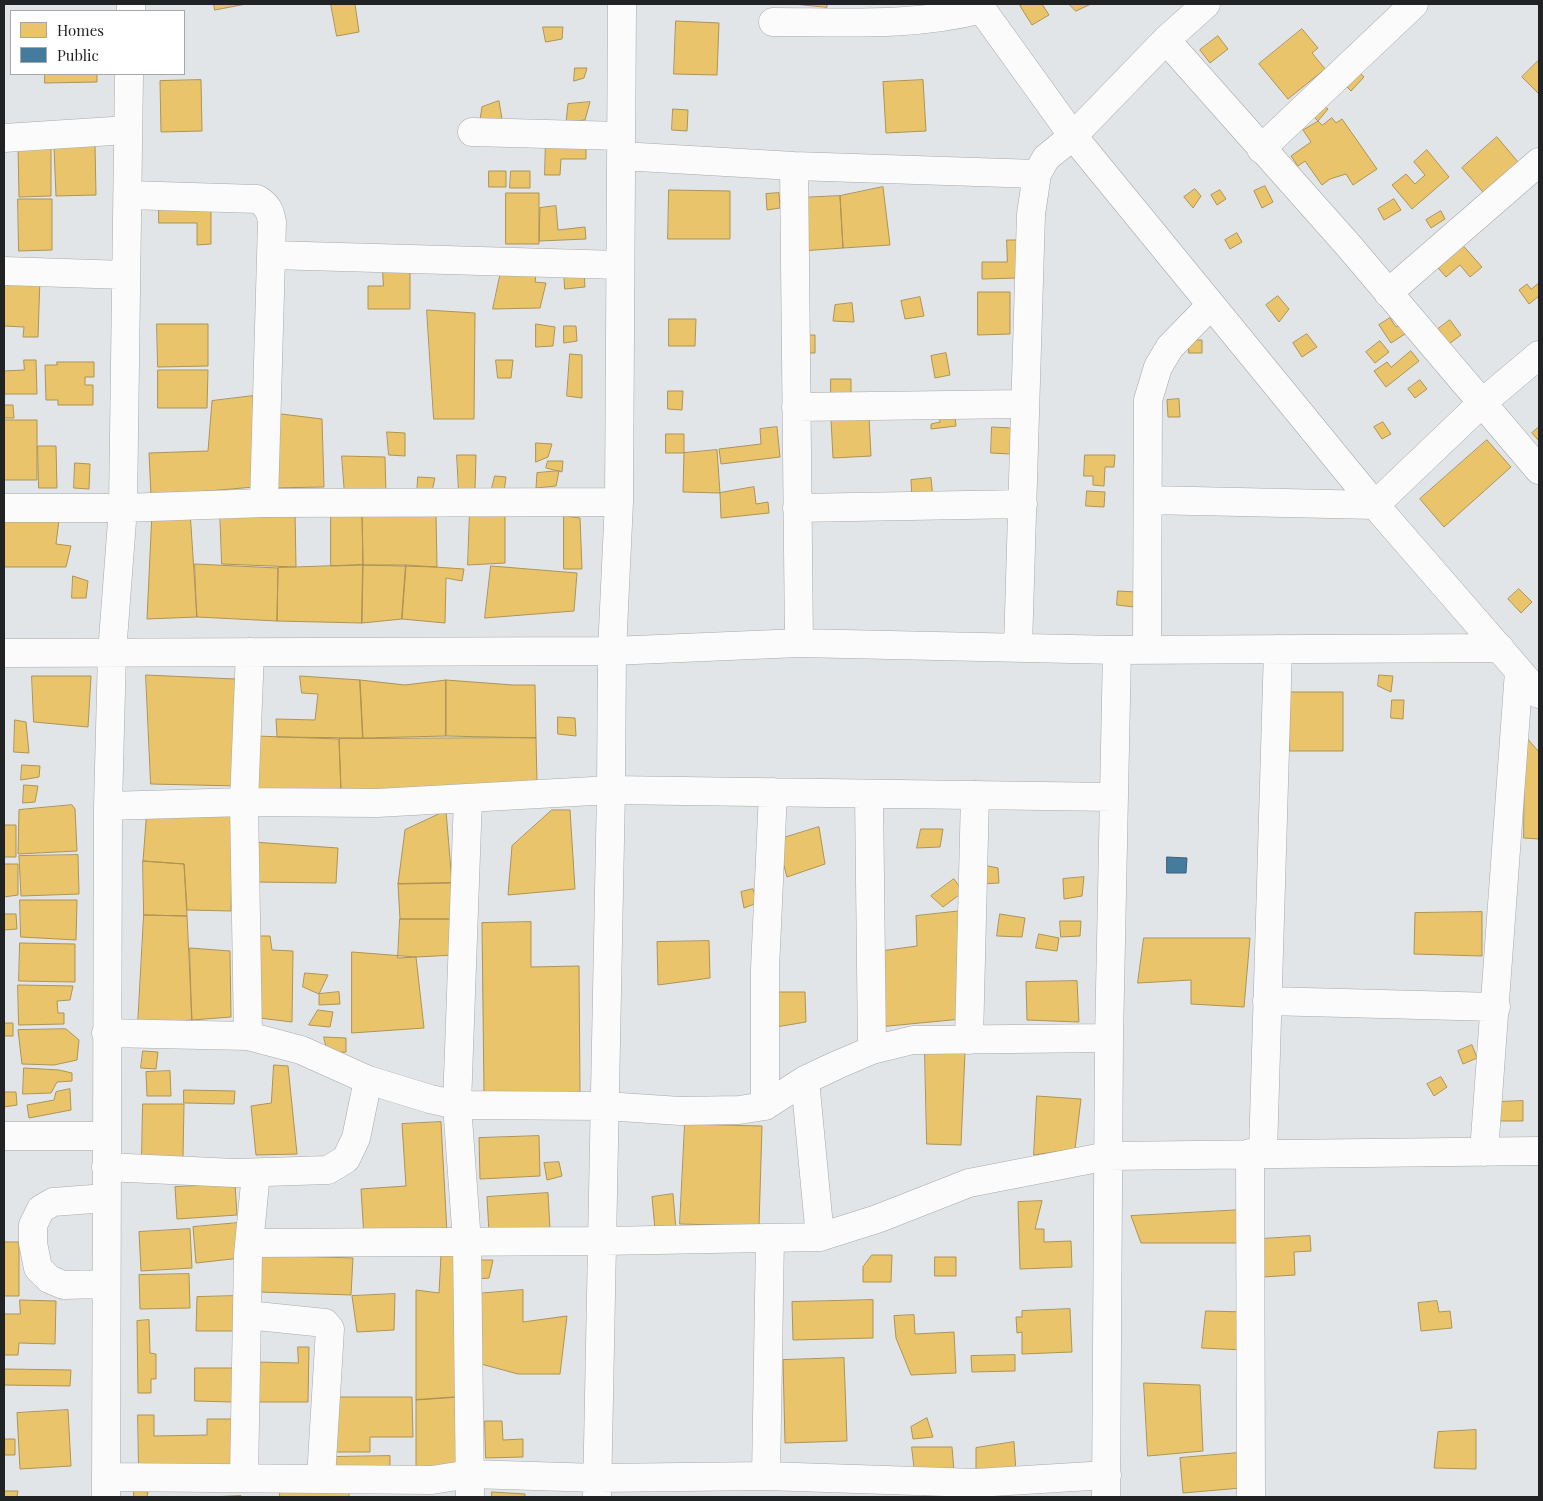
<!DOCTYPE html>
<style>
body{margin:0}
#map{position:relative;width:1543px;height:1501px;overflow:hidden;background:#e2e5e7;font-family:"Playfair Display",serif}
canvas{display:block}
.frame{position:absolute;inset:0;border:5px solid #202223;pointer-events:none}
.legend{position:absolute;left:10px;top:10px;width:175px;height:65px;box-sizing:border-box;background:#fff;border:1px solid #a6a7a7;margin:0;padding:6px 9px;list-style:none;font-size:15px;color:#202223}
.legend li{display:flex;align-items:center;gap:10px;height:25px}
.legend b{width:25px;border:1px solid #a6a7a7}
</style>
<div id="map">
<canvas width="1543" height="1501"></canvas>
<div class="frame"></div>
<ul class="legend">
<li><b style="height:14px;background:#e9c46a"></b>Homes</li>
<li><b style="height:14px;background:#457b9d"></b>Public</li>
</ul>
</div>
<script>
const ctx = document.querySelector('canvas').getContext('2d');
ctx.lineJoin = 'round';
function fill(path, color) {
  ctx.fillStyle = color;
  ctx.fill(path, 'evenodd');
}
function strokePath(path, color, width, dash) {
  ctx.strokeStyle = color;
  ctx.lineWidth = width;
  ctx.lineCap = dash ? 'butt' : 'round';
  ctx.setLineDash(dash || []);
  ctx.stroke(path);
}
const homes = new Path2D(`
 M214,4H246L215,10Z
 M331,4H355L359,32L337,36Z
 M794,4H827V7Z
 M1024,4H1042L1049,15L1032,25L1020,6Z
 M1069,4H1091L1076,11Z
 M676,21L719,23L717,75L674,74Z
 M543,27H563L562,39L546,42Z
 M1302,29L1318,48L1312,53L1325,69L1288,99L1259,64Z
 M1218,36L1228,49L1210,63L1200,50Z
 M1539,60V94L1522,77Z
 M575,68H587L584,78L574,81Z
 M1355,68L1364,77L1351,91L1342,82Z
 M45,74H97V82L45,83Z
 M201,80L202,131L161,132L160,81Z
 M923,80L926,131L886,133L883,82Z
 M499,101L502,119L480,120L482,107Z
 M590,102L585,120L566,122L568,104Z
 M1319,102L1328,109L1318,121L1310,113Z
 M673,109L688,110L687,131L672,130Z
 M1332,118L1336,123L1342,119L1377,169L1353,185L1346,174L1330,179L1322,185L1305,161L1298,166L1291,156L1311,142L1303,130L1318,121L1322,125Z
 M546,137L586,138V159H561L560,175H545Z
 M1497,137L1518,162L1483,192L1462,168Z
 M51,145V196L19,197L18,146Z
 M95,145L96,195L56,196L54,146Z
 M1427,150L1449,177L1412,209L1392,185L1406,174L1415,184L1425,175L1414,162Z
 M489,171H506V187H489Z
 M511,171H530V188H510Z
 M1265,186L1273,202L1262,208L1254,191Z
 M883,187L890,245L843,248L840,196Z
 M1195,189L1201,196L1193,208L1184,197Z
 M669,190L730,191V239H668Z
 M1220,190L1226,199L1217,205L1211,195Z
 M506,193H539V244H506Z
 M779,193L780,208L767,210L766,194Z
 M840,196L843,248L801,251L798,198Z
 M18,199H52V250L19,251Z
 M1394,199L1401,210L1384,220L1378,209Z
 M159,205H211V244L197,245V223H159Z
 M556,206L558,230L585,227L586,239L539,241L540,208Z
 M1441,211L1445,219L1431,228L1426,220Z
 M1237,233L1242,242L1230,249L1225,240Z
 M1007,240H1018V278L982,279V262H1007Z
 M1458,240L1482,267L1470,277L1460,265L1446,277L1433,262Z
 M503,262L537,268L535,282L546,283L540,308L493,309Z
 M564,270L584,273L585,287L565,289Z
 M383,271H410V309H368V286H383Z
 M4,277L40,278L38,337H23L24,327L4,326Z
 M1539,283V296L1529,304L1519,290L1527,284L1531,289Z
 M978,292H1010V334L978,335Z
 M1278,296L1289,309L1279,322L1266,305Z
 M920,297L924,316L905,319L901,301Z
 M852,303L854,322L833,321L835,305Z
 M427,310L475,313L474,419H434Z
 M1390,318L1396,327L1402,323L1408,332L1391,343L1379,325Z
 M669,319H696L695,346H669Z
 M1450,320L1461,335L1449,344L1438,329Z
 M157,324H208V366L158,367Z
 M536,324L555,327L553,346L536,347Z
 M564,326H576L577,341L564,343Z
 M1307,334L1317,347L1302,357L1293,343Z
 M796,335H815V353H796Z
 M1189,340H1202V353H1189Z
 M1380,341L1389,352L1375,363L1366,352Z
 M1411,351L1419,361L1386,387L1374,371L1387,362L1391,367Z
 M946,353L950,375L935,378L931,356Z
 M570,354L582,355V398L567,396Z
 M24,360H36L37,394H4V371L24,370Z
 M496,360H513L511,378H498Z
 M57,362H94V377H85V385H93V405H58V400H46L45,365H57Z
 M158,370H208L207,408H158Z
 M831,379H851V393H831Z
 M1420,380L1427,389L1415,398L1408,389Z
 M668,391H683L682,410L668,409Z
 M253,396L254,487L151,496L149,453L208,451L212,401Z
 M1179,399L1180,417H1168L1167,400Z
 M4,405H13L14,418H4Z
 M954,407L956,426L931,429V424L940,422L939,409Z
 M273,413L322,419L324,487L270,488Z
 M869,417L871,456L833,458L831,419Z
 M4,420H37V480H4Z
 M1383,422L1391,434L1382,439L1374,427Z
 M777,427L780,457L721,464L719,449L761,444L760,429Z
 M992,427L1012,428L1010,454L991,453Z
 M1539,427V441L1532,433Z
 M387,432L405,433V456L389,455Z
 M666,434H684V453H666Z
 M1487,440L1511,467L1444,527L1420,499Z
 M536,443L552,444L548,457L536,462Z
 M38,446H56L57,488H39Z
 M717,450L720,493L683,492L684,453Z
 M457,455H476L475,489L459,492Z
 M1085,455H1115L1114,467H1105L1104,486L1093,485V476H1084Z
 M342,456L385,457L386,494L345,495Z
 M548,461H563L562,472L546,468Z
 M75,463L90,464L89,489L74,488Z
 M559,471L556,486L536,488L537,473Z
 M495,476L506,477L504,492H491Z
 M418,477L435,478L432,491L417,495Z
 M931,478L933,498L912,500L911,480Z
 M754,487L756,504L768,502L769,513L721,518L720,493Z
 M1087,491L1105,492L1104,507L1086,506Z
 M220,509L295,511L296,567L222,564Z
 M470,509L505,510V563L468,565Z
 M190,511L197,617L147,619L152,512Z
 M331,511L362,513L363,565L331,566Z
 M60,512L56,544L71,546L66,567H4V514Z
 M436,512L437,567L363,565L362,513Z
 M564,516L580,518L582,569H564Z
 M195,564L278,568L277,621L197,617Z
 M363,565H406L402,619L362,623Z
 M363,565L362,623L277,621L278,568Z
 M406,565L464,569L462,581L446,578L445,623L402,619Z
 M491,566L577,573L574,611L485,618Z
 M73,576L88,581L86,598H72Z
 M1519,589L1532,602L1521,613L1508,599Z
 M1118,591L1136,592L1134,607L1117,605Z
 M146,675L235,679L238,786L151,784Z
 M1379,675L1393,676L1391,692L1378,686Z
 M32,676H91L88,727L34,722Z
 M300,676L360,680L363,738L277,737L276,719L315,720L318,694L302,693Z
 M360,680L405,685L446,680V736L363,738Z
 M446,680L513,685H535L536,738L446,736Z
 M1290,692H1343V751H1290Z
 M1392,700H1404L1403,719L1391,718Z
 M558,717L575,718L576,736L558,734Z
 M15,720L26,722L29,753L14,752Z
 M256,736L339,739L341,791L255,794Z
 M1525,736L1539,752V839L1524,838Z
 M536,738L537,784L341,791L339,739Z
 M22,765L40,766L39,777L21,780Z
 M24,785L38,786L35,802L23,803Z
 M72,805L75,809L77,851L18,854L19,810Z
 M233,807L231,911L187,910L184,864L143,861L147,809Z
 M552,810H570L575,889L508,895L512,846Z
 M446,811L452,883L398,884L405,830Z
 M4,825H16V857H4Z
 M819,827L825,864L787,877L777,840Z
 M921,829H943L940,847L917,848Z
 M253,842L338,848L336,883L254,882Z
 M78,855L79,894L21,896L19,856Z
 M143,861L184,864L187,916L144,915Z
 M4,864H18V895L4,897Z
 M983,865L998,868L999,883L980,884Z
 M1084,877L1082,896L1064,899L1063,879Z
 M954,879L963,892L943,907L931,896Z
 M452,883L451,919H400L398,884Z
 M753,889L757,903L744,908L741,892Z
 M20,900H77L76,940L21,937Z
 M962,911V1019L878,1027L873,952L917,946L916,916Z
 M1482,912V956L1414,954L1415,913Z
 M4,914H16L17,929L4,930Z
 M1000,914L1025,918L1022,937L997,936Z
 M144,915L187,916L192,1020L138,1025Z
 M400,919H451L454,955L398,958Z
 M1060,921H1081L1080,936L1061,937Z
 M531,922V967L579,966L580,1092L484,1094L482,923Z
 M1039,934L1059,938L1057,951L1036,948Z
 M252,936H270L272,950L293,951L292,1022L251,1017Z
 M1144,938H1250L1244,1007L1191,1004V980L1138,983Z
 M709,941L710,978L658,985L657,942Z
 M20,943L75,944V982L19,981Z
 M190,948L230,951L231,1017L192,1020Z
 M352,952L416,957L424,1028L352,1033Z
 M305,973L328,975L319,994L303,987Z
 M1077,981L1079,1022L1027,1020L1026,982Z
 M18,985L73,986L70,1000L57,1001L58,1013H64V1024L19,1025Z
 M339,992L340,1004L319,1005V994Z
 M768,992H805L806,1022L770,1028Z
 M318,1010L333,1012L330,1027L309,1025Z
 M4,1023H13V1036H4Z
 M66,1029L79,1040L77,1060L54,1065L22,1064L18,1030Z
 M324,1037L346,1038V1052L328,1053Z
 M1472,1045L1477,1058L1463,1064L1458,1051Z
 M143,1051L158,1052L156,1069L141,1068Z
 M925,1052H965L961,1145L927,1144Z
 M274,1065L288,1066L297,1154L256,1155L251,1106L271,1103Z
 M24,1068L59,1070L72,1073V1081L57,1082L51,1093L23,1094Z
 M170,1071L171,1096H147L146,1072Z
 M1441,1077L1447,1087L1434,1096L1427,1084Z
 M70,1089L71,1110L29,1118L27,1105L54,1100L56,1092Z
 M184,1090L235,1091L234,1104L184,1103Z
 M4,1092H16L17,1105L4,1107Z
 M1037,1096L1081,1099L1075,1149L1034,1155Z
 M1523,1101V1121H1499L1498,1102Z
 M143,1104H184L183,1157L142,1156Z
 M441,1122L447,1233L364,1238L361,1189L406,1186L402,1124Z
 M685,1124L762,1126L759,1226L680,1224Z
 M539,1136L540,1176L480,1179L479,1138Z
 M559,1162L562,1176L547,1180L544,1163Z
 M235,1184L237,1215L177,1219L175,1187Z
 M548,1193L550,1229L489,1233L487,1197Z
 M673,1194L676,1230H655L652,1197Z
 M1042,1201L1035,1229H1044V1242L1071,1241L1072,1267L1020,1269L1018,1202Z
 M1242,1210L1241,1243H1141L1131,1216Z
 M238,1223L241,1258L196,1263L193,1227Z
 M190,1229L192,1268L141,1271L139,1232Z
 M1310,1236L1311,1251L1294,1252L1295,1275L1263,1277L1261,1239Z
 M4,1242H19V1296H4Z
 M458,1254L459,1397L416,1400V1290L439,1293L441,1255Z
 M260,1255L353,1258L351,1295L259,1292Z
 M872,1255H892L891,1282H863V1267Z
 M935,1257H956V1276H935Z
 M478,1260H493L489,1278L476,1279Z
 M189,1274L190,1308L140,1309L139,1275Z
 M523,1290V1322L567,1316L560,1374H518L481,1364L475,1294Z
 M395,1294L394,1330L357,1332L352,1296Z
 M236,1296L235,1331H196L197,1297Z
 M20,1300L56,1301L55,1344L19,1343L18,1355H4V1314H20Z
 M873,1300V1338L793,1340L792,1302Z
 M1437,1301L1439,1312L1450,1311L1452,1328L1421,1331L1418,1303Z
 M1070,1309L1072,1352L1022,1354V1332L1017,1333L1016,1317H1022V1311Z
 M1206,1311L1246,1312L1244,1350L1202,1348Z
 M914,1315L915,1334L954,1332L956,1373L911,1375L896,1338L894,1316Z
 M149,1320L150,1353L156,1354V1379H151V1393H138L137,1321Z
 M298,1347H309L308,1402H256V1362L298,1363Z
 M1015,1355V1371L972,1372L971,1356Z
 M844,1358L847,1441L785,1443L783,1360Z
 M195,1368H233V1402L195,1401Z
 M4,1369L71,1370L70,1386L4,1385Z
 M1144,1383L1200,1385L1203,1451L1148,1456Z
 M332,1397H412L413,1437H370V1452H331Z
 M459,1397V1464L416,1470V1400Z
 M68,1410L71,1466L20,1469L17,1413Z
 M138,1415H154V1436L207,1435V1419H235V1470H139Z
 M927,1418L933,1437L913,1439L911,1427Z
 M485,1421H502L503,1440L523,1439V1457L486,1458Z
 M1476,1430V1469L1434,1468L1438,1432Z
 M4,1439H15V1455H4Z
 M1014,1442L1016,1472L976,1480V1448Z
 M912,1447H952L954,1471L915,1473Z
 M1238,1453L1241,1488L1183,1493L1180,1458Z
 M390,1456V1470L329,1471V1457Z
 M280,1490L349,1491V1497H280Z
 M4,1491H18L17,1497H4Z
 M134,1491L148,1492L147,1497H134Z
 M492,1492L525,1494V1497H492Z
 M924,1495H966V1497H924Z
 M241,1496V1497H209Z`);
fill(homes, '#e9c46a');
strokePath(homes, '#ad9355', 1);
const public = new Path2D(`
 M1167,857L1187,858L1186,873H1167Z`);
fill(public, '#457b9d');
strokePath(public, '#3a6078', 1);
const minor = new Path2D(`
 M978,4L1073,136L1375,505L1539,694
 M131,11V4
 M773,22C843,22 914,27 982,9
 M1166,40L1348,245L1539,470
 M472,132L621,136
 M4,138L128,130
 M1261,149L1414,4
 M621,156L794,166L1037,174
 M794,166L799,643
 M128,195L257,199C267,205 270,210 272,222L264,503
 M271,255L620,265
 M4,271L126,275
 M1388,293L1539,162
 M796,407L1025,404
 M1148,500L1375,505L1483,402L1539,355
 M4,508H123L264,503L619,502
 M797,508L1023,504
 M1018,647L1031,214L1037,174L1046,158L1073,136L1166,40L1206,4
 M1147,650L1148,400L1158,367L1170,347L1211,305
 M4,653L612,651L799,643L1117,650L1500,648
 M869,794L872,1050
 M468,798L457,1105L467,1242L470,1497
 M108,806L244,802L377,803L611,790L1114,797
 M1267,1001L1496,1007
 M106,1033L248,1036L301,1050L368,1080L430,1099L457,1105L605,1106L680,1111L739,1110L765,1106L805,1080L837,1065L872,1050L913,1040L1109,1038
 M248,1036L244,802L250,652
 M969,1040L975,795
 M805,1080L820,1237
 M765,1106V969L773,792
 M4,1136H106
 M1484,1152L1519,671
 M1250,1153L1251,1497
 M1263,1153L1278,649
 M106,1167L235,1173L328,1170L346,1159L356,1138L368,1080
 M106,1198L53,1202L41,1209L33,1225V1243L38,1268L49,1279L63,1285L106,1284
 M251,1243L603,1241L820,1237L877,1219L969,1183L1108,1156L1539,1151
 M247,1315L325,1323L330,1329L321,1478
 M766,1476L770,1238
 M106,1477L432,1480L470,1474L598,1478L766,1476L976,1483L1107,1475
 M244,1478L248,1255L256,1173
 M106,1497L108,806L112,653L123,508L129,74
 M597,1497L611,790L612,651L619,502L622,4
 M1106,1497L1109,1038L1117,650`);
strokePath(minor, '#a7a8aa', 29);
strokePath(minor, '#fbfbfb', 28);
</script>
